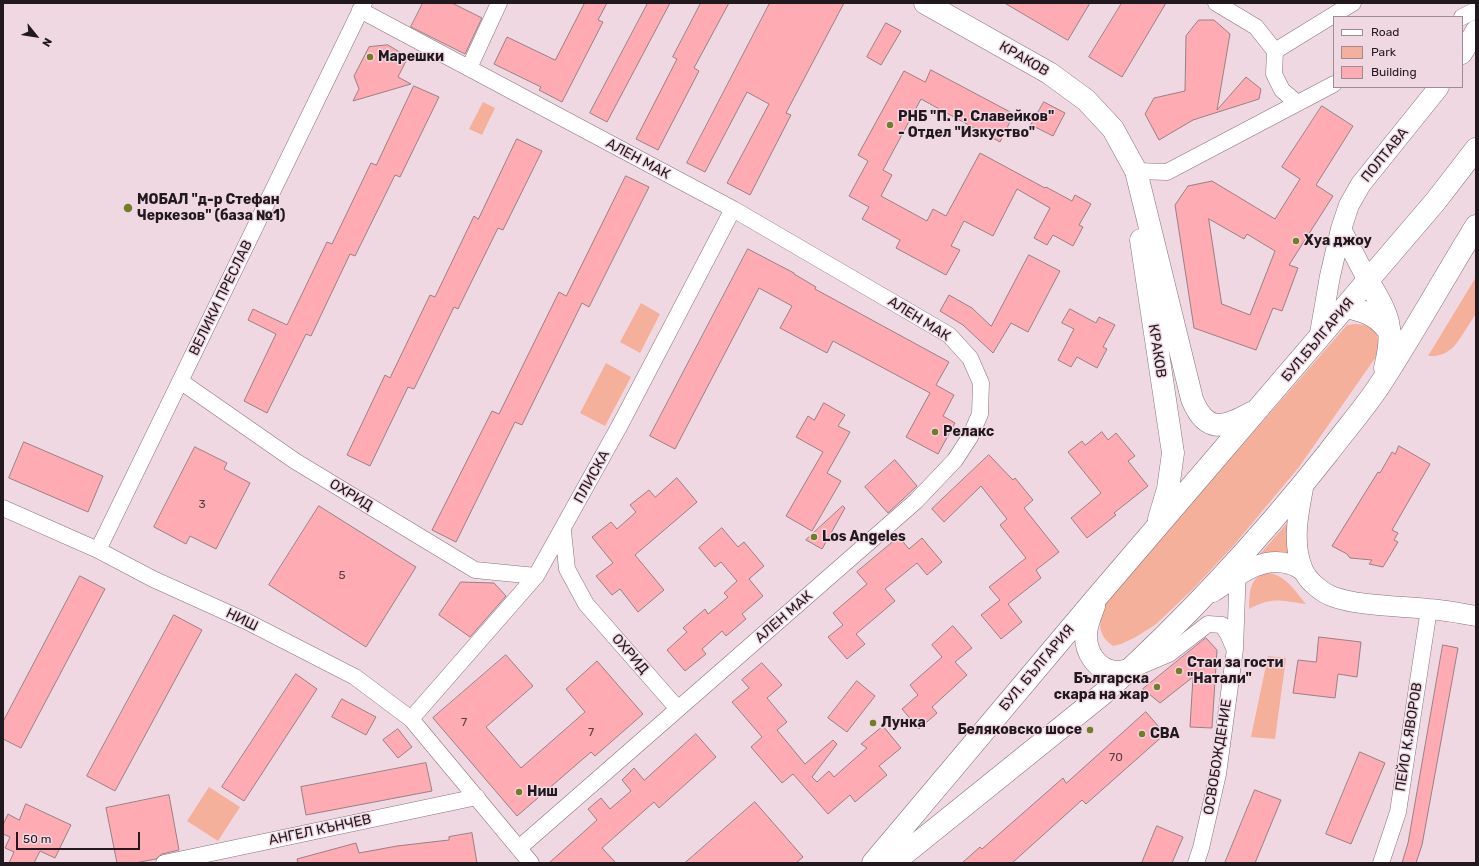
<!DOCTYPE html>
<meta charset="utf-8">
<style>
body{margin:0}
#map{position:relative;width:1479px;height:866px;overflow:hidden;background:#f0d8e3;font-family:Rubik,sans-serif}
canvas{display:block}
.frame{position:absolute;inset:0;border:4px solid #21191d;pointer-events:none}
.legend{position:absolute;left:1333px;top:16px;width:130px;height:72px;box-sizing:border-box;background:#f0d8e3;border:1px solid #9d8c94;margin:0;padding:5px 7px;list-style:none;font-size:12px;color:#21191d}
.legend li{display:flex;align-items:center;gap:8px;height:20px}
.legend b{width:20px;border:1px solid #9d8c94}
.north{position:absolute;left:16px;top:16px;width:40px;height:40px;-webkit-text-stroke:3px #f0d8e3;paint-order:stroke;rotate:120deg;font-size:11px;font-weight:700;line-height:16px;text-align:center;color:#21191d}
.north::after{content:'';display:block;margin:auto;width:14px;height:18px;background:#21191d;clip-path:polygon(50% 0,100% 100%,50% 72%,0 100%)}
.scale{position:absolute;left:16px;top:832px;width:124px;height:18px;box-sizing:border-box;border:2px solid #21191d;border-top:0;padding-left:5px;font-size:12px;line-height:14px;white-space:nowrap;color:#21191d;-webkit-text-stroke:3px #f0d8e3;paint-order:stroke}
</style>
<div id="map">
<canvas width="1479" height="866"></canvas>
<div class="frame"></div>
<ul class="legend">
<li><b style="height:5px;background:#fff"></b>Road</li>
<li><b style="height:11px;background:#f4b09b"></b>Park</li>
<li><b style="height:11px;background:#feabb4"></b>Building</li>
</ul>
<div class="north">N</div>
<div class="scale">50 m</div>
</div>
<script>
const ctx = document.querySelector('canvas').getContext('2d');
ctx.lineJoin = 'round';
function fill(path, color) {
  ctx.fillStyle = color;
  ctx.fill(path, 'evenodd');
}
function strokePath(path, color, width, dash) {
  ctx.strokeStyle = color;
  ctx.lineWidth = width;
  ctx.lineCap = dash ? 'butt' : 'round';
  ctx.setLineDash(dash || []);
  ctx.stroke(path);
}
function drawText(font, color, halo, rows, align = 'center') {
  ctx.font = font + ' Rubik,sans-serif';
  ctx.lineWidth = 3;
  ctx.setLineDash([]);
  ctx.textBaseline = 'middle';
  ctx.strokeStyle = halo;
  ctx.fillStyle = color;
  for (const [text, x, y, turn = 0] of rows) {
    ctx.save();
    ctx.translate(x, y);
    ctx.rotate((+turn || 0) * Math.PI / 180);
    ctx.textAlign = isNaN(turn) ? turn : align;
    if (halo) ctx.strokeText(text, 0, 0);
    ctx.fillText(text, 0, 0);
    ctx.restore();
  }
}
fill(new Path2D(`
 M483,102L495,108L482,135L469,129Z
 M1476,277C1476,286 1478,305 1476,312C1475,317 1470,322 1468,326C1457,343 1451,357 1428,356Z
 M641,303L660,314L640,353L620,342Z
 M1355,324C1377,325 1380,334 1378,354L1299,467L1234,545L1192,590L1155,625L1134,638L1121,644L1113,646C1095,633 1100,621 1105,602L1347,325Z
 M606,363L631,377L605,426L580,413Z
 M1288,522L1294,556C1282,552 1273,551 1260,554Z
 M1267,573C1285,574 1295,591 1306,604C1280,601 1274,596 1249,609C1250,593 1248,578 1267,573Z
 M1268,656L1286,658L1275,739L1251,737Z
 M209,787L240,807L218,841L187,821Z`), '#f4b09b');
const building = new Path2D(`
 M423,3H452L482,18L465,54L411,27Z
 M585,3H607L598,20L603,22L562,102L539,90L541,87L494,64L507,37L555,60Z
 M648,3H670L607,122L590,113Z
 M701,3H729L694,68L699,71L658,150L636,139L677,59L673,57Z
 M770,3H844L786,113L791,115L750,195L727,183L769,104L747,92L705,172L687,163Z
 M1005,3H1090L1068,40Z
 M1122,3H1166L1122,77L1089,57Z
 M1199,20H1214L1230,34L1217,110L1246,77L1261,89L1259,99L1193,120L1159,140L1145,114L1154,98L1185,91L1186,36Z
 M886,23L901,31L881,65L867,57Z
 M388,45L408,57L398,77L411,84L353,101L359,89L354,76L369,47Z
 M931,70L1014,114L1000,142L921,99L883,170L892,175L881,196L927,221L933,209L946,216L980,153L1045,188L1046,187L1072,201L1075,195L1091,204L1079,225L1083,227L1073,246L1053,235L1047,245L1034,238L1050,208L1017,189L993,236L964,221L951,246L960,250L946,275L896,248L900,240L862,219L869,207L849,196L868,161L858,155L904,71L925,82Z
 M414,86L439,97L400,177L395,175L355,256L350,254L311,336L306,334L267,413L244,401L276,334L248,320L253,309L287,325L327,242L332,244L371,163L376,165Z
 M1044,102L1065,113L1053,136L1031,125Z
 M1322,106L1353,126L1316,185L1333,196L1289,265L1298,268L1282,311L1273,308L1256,350L1194,328L1175,205L1188,186L1212,181L1275,219L1300,179L1282,167ZM1209,219L1244,239L1247,234L1275,251L1250,315L1222,304Z
 M517,139L542,151L503,230L498,228L458,309L454,307L414,389L408,387L370,466L347,455L385,375L390,378L430,295L435,297L474,216L478,219Z
 M626,176L649,187L589,307L582,303L522,425L515,422L456,542L432,530L492,411L499,414L559,292L566,296Z
 M748,249L794,273V274L816,287L815,289L949,362L936,385L954,395L943,416L955,423L938,454L906,437L930,393L833,341L827,353L780,328L792,306L759,288L675,449L650,436Z
 M1029,255L1060,271L1028,332L1011,323L993,353L963,325L940,311L949,295L972,308L991,326Z
 M1070,309L1096,323L1099,317L1115,325L1103,347L1107,349L1097,368L1077,357L1071,367L1058,360L1074,329L1062,323Z
 M824,403L845,415L838,426L850,432L827,473L841,481L812,531L786,516L823,452L796,437L808,416L814,420Z
 M1102,432L1108,440L1116,433L1135,456L1128,461L1148,486L1114,513L1116,515L1087,538L1071,518L1101,493L1068,452L1082,441L1085,445Z
 M24,442L103,476L88,512L9,478Z
 M1399,446L1430,464L1392,530L1398,533L1394,540L1398,542L1383,567L1369,564L1372,560L1350,558L1347,554L1332,546L1378,472L1380,473L1392,452L1395,454Z
 M195,447L227,463L224,469L250,483L216,549L190,536L186,544L154,527Z
 M989,455L1013,480L1015,478L1033,500L1024,508L1059,552L1036,570L1041,578L1008,604L1022,622L1001,639L981,615L1000,600L989,587L1026,558L1000,525L1007,519L981,486L944,522L932,509Z
 M895,460L917,486L888,513L865,487Z
 M677,478L697,502L635,555L664,590L638,612L620,589L612,595L596,576L613,563L592,537L611,522L617,529L636,512L630,505L649,490L655,497Z
 M319,506L416,567L366,647L269,585Z
 M843,506L845,508L822,549L806,540Z
 M722,528L738,547L744,542L764,566L749,579L763,596L742,614L746,619L726,636L722,631L702,649L706,654L685,671L667,650L687,632L683,628L705,609L708,614L728,597L724,593L737,581L721,562L715,567L699,548Z
 M899,537L909,549L922,538L942,562L927,575L917,563L885,589L895,601L856,634L865,644L847,659L828,637L843,625L833,613L867,584L857,572Z
 M80,576L105,589L21,748L3,739V722Z
 M461,582L494,583L506,596L470,637L439,615Z
 M174,615L202,630L115,791L87,776Z
 M953,626L972,648L955,662L967,675L932,707L937,713L919,729L902,709L918,695L910,685L942,657L932,645Z
 M1319,637L1361,642L1357,677L1338,674L1335,698L1293,693L1298,660L1316,662Z
 M1206,638L1217,650L1212,728L1190,727L1193,677L1160,703L1143,689Z
 M1443,645L1458,648L1422,845L1416,863H1402L1408,843Z
 M506,655L533,686L486,727L521,768L585,712L566,689L597,661L643,714L595,756L591,752L517,816L433,718Z
 M762,663L782,685L767,698L787,722L777,730L805,764L833,740L837,744L812,777L817,782L829,771L834,777L867,748L861,744L883,726L901,748L879,766L887,775L855,802L850,795L828,814L793,774L782,783L751,747L762,737L732,702L749,688L742,680Z
 M296,674L317,689L244,801L222,787Z
 M857,681L875,696L847,732L828,718Z
 M342,699L376,717L366,735L332,717Z
 M1146,712L1165,734L1086,804L1082,800L1012,863H962L980,847L982,849L1063,778L1066,783Z
 M398,729L412,747L398,758L383,740Z
 M696,734L716,757L659,808L654,802L602,848L616,863H549L597,820L588,809L601,798L610,809L631,791L622,780L634,768L644,780Z
 M1360,752L1385,763L1351,844L1326,834Z
 M426,763L432,791L306,815L301,787Z
 M1255,790L1281,800L1255,863H1225Z
 M169,795L179,850L162,854L156,859L135,863H117L106,808Z
 M755,802L803,857L796,863H685Z
 M26,804L71,825L55,858L40,851L34,863H9L14,852L5,848L10,837L3,834V825L8,814L19,820Z
 M1157,826L1183,837L1172,863H1142Z
 M472,833L477,863H298L297,859L356,843L359,853L397,846L449,840V837Z`);
fill(building, '#feabb4');
strokePath(building, '#988082', 1);
const minor = new Path2D(`
 M1216,3L1256,27L1275,51L1274,74L1282,90L1297,103
 M360,10L733,209L949,335L970,358L981,383L980,414L970,437L955,460L916,501L519,848
 M1462,17L1476,10
 M1275,51L1353,3
 M469,68L499,3
 M1136,171L1167,172L1334,84
 M180,381L295,461L475,570L536,576
 M3,508L98,550L153,579L246,621L355,677L411,719L531,863
 M563,531L567,569L586,604L678,709
 M98,550L364,3
 M1136,668L1169,654L1208,624L1222,625L1228,634L1234,648
 M411,719L536,576L620,425L733,209
 M164,863L477,797
 M1196,863L1201,848L1218,774L1235,649L1238,566
 M1381,863L1398,812L1429,609`);
const tertiary = new Path2D(`
 M1462,54L1476,30
 M1341,229L1368,281
 M1319,339L1330,276L1341,229L1349,205L1361,184L1439,87
 M1304,483C1299,510 1291,542 1303,570C1308,581 1320,591 1331,596C1357,606 1399,606 1428,609C1444,610 1460,613 1476,616
 M1213,592C1235,578 1261,555 1289,564C1294,565 1299,568 1303,571`);
const secondary = new Path2D(`
 M925,3L1049,73L1086,100L1113,129L1136,171L1192,399C1206,434 1224,428 1251,413
 M1141,240L1173,453L1168,489L1159,519
 M1368,281C1389,316 1395,328 1385,368
 M1347,307C1366,312 1378,315 1390,333
 M1094,606C1091,614 1087,623 1086,633C1085,651 1096,671 1117,672C1121,672 1125,671 1129,670
 M873,863L1097,597L1435,202L1476,149
 M893,863L1104,693C1185,620 1260,539 1328,453C1345,430 1365,408 1381,383C1414,332 1444,278 1476,226`);
strokePath(minor, '#87727c', 17);
strokePath(tertiary, '#87727c', 21);
strokePath(secondary, '#87727c', 23);
strokePath(minor, '#fff', 16);
strokePath(tertiary, '#fff', 20);
strokePath(secondary, '#fff', 22);
for (const [x, y, r, color] of [
 [370,57,4,"#737c26"],
 [890,125,4,"#737c26"],
 [128,208,5,"#737c26"],
 [1296,241,4,"#737c26"],
 [935,432,4,"#737c26"],
 [814,537,4,"#737c26"],
 [1179,671,4,"#737c26"],
 [1157,687,4,"#737c26"],
 [873,723,4,"#737c26"],
 [1090,730,4,"#737c26"],
 [1142,734,4,"#737c26"],
 [519,792,4,"#737c26"]
]) {
  const dot = new Path2D();
  dot.arc(x, y, r, 0, 2 * Math.PI);
  ctx.fillStyle = color;
  ctx.fill(dot);
  strokePath(dot, '#f0d8e3', 1.5);
}
drawText('12px', '#583e43', null, [
 ["3",202,505],
 ["5",342,576],
 ["7",464,723],
 ["7",591,733],
 ["70",1116,758]
]);
drawText('bold 14px', '#21191d', '#f0d8e3', [
 ["Марешки",378,57],
 ["РНБ \"П. Р. Славейков\"",898,117],
 ["- Отдел \"Изкуство\"",898,133],
 ["МОБАЛ \"д-р Стефан",137,200],
 ["Черкезов\" (база №1)",137,216],
 ["Хуа джоу",1304,241],
 ["Релакс",943,432],
 ["Los Angeles",822,537],
 ["Стаи за гости",1187,663],
 ["\"Натали\"",1187,679],
 ["Българска",1149,679,"right"],
 ["скара на жар",1149,695,"right"],
 ["Лунка",881,723],
 ["Беляковско шосе",1082,730,"right"],
 ["CBA",1150,734],
 ["Ниш",527,792]
], 'left');
drawText('14px', '#21191d', '#f0d8e3', [
 ["КРАКОВ",1024,59,30],
 ["ПОЛТАВА",1385,155,-51],
 ["АЛЕН МАК",638,159,28],
 ["ВЕЛИКИ ПРЕСЛАВ",221,298,-64],
 ["АЛЕН МАК",919,319,32],
 ["БУЛ.БЪЛГАРИЯ",1318,340,-50],
 ["КРАКОВ",1157,351,81],
 ["ПЛИСКА",592,477,-61],
 ["ОХРИД",351,495,31],
 ["АЛЕН МАК",784,617,-41],
 ["НИШ",242,620,26],
 ["ОХРИД",630,654,49],
 ["БУЛ. БЪЛГАРИЯ",1037,668,-50],
 ["ПЕЙО К.ЯВОРОВ",1409,737,-81],
 ["ОСВОБОЖДЕНИЕ",1218,757,-81],
 ["АНГЕЛ КЪНЧЕВ",320,830,-12]
]);
</script>
